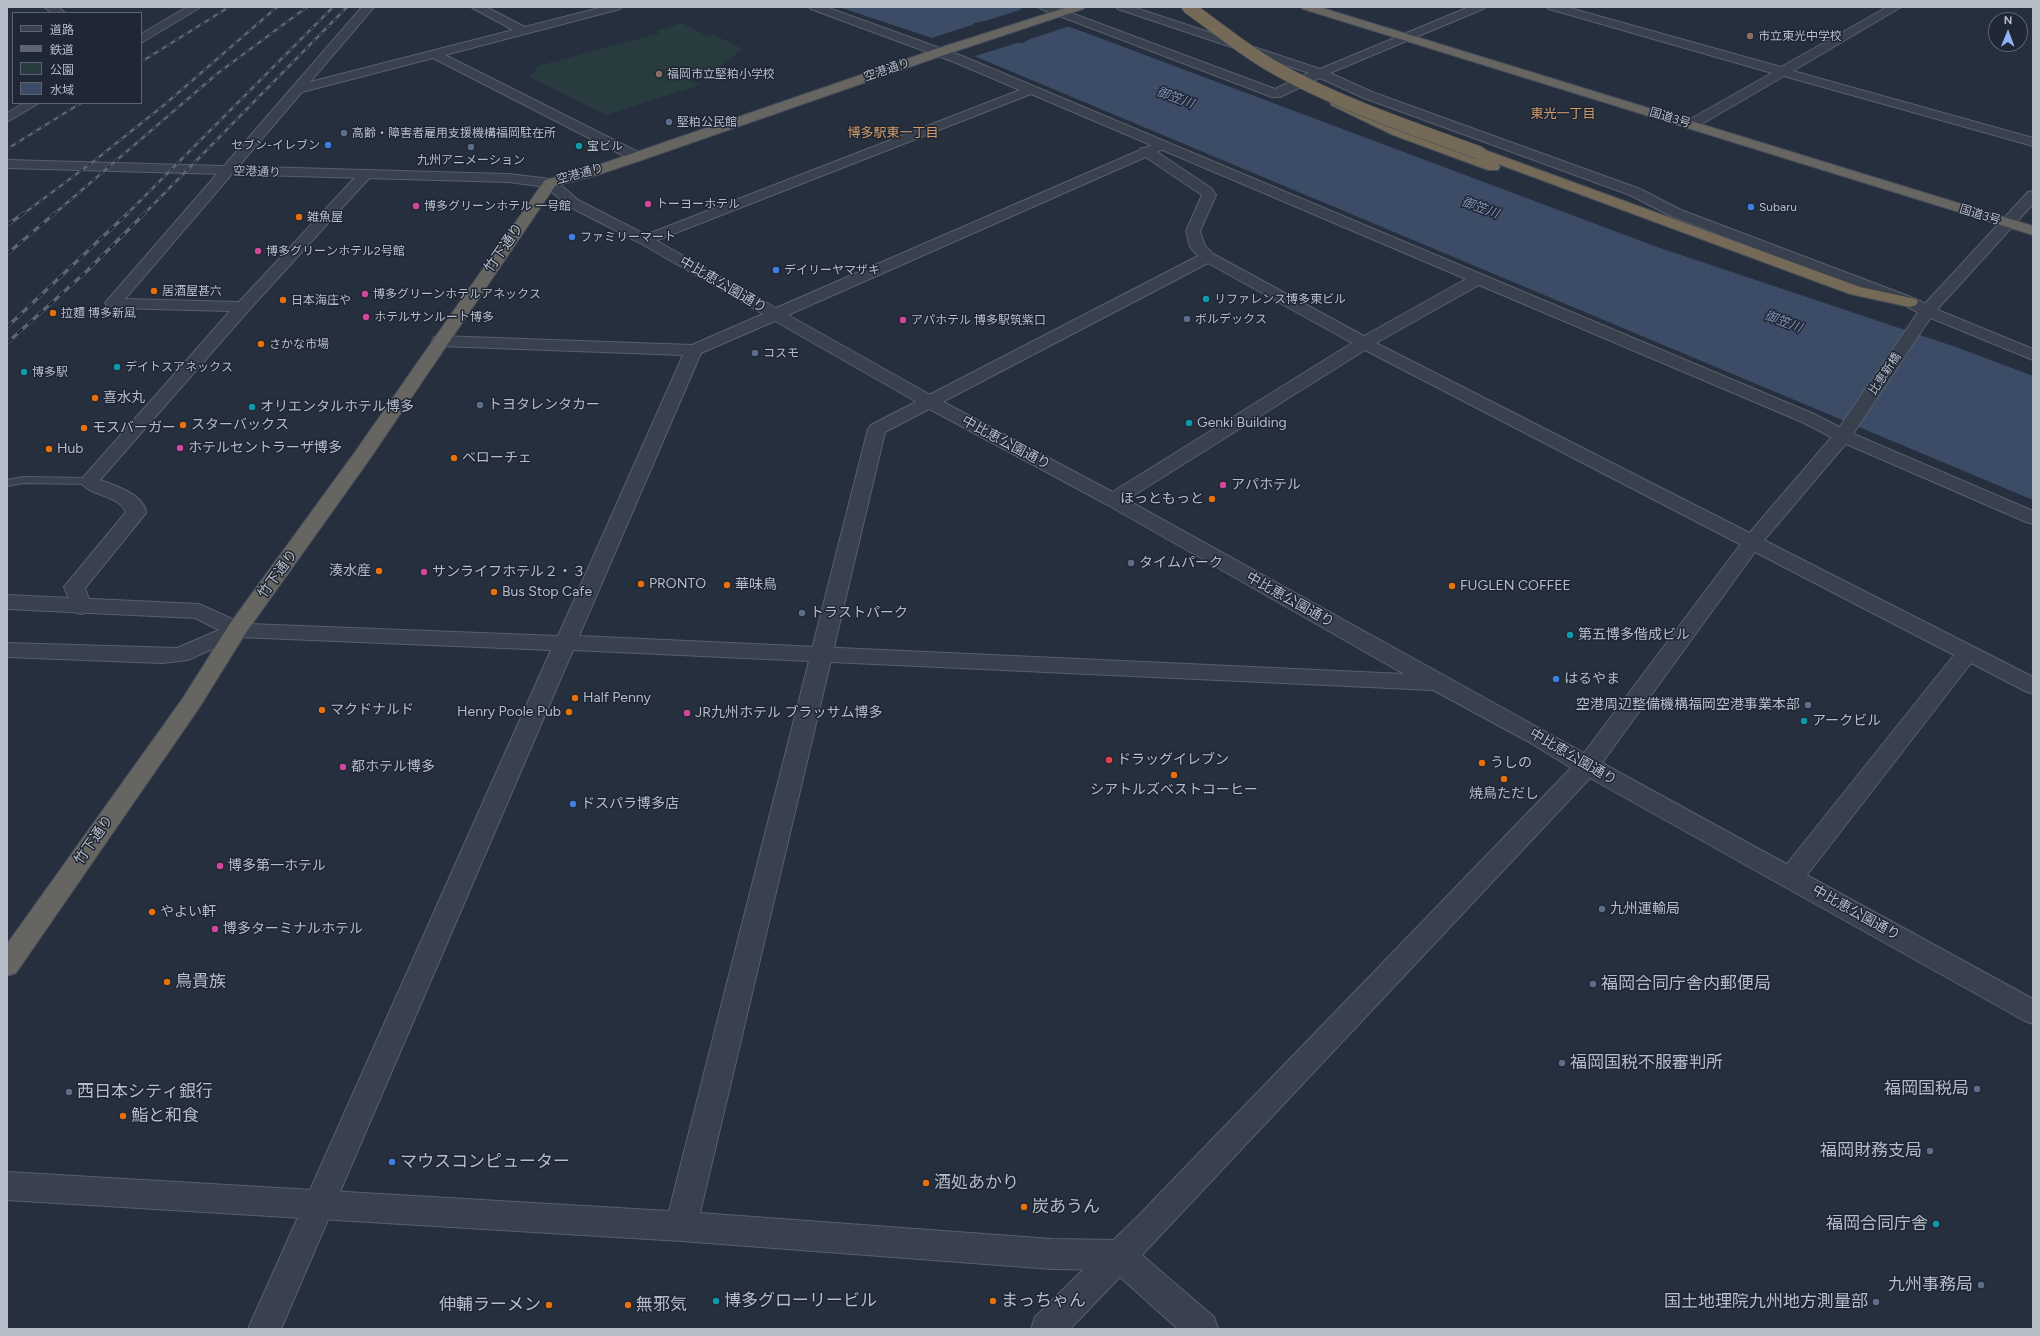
<!DOCTYPE html>
<meta charset="utf-8">
<style>
body{margin:0}
#map{position:relative;width:2040px;height:1336px;overflow:hidden;background:#262f3e;font-family:Figtree,"Noto Sans JP",sans-serif}
canvas{display:block}
.frame{position:absolute;inset:0;border:8px solid #b6bdc9;pointer-events:none}
.legend{position:absolute;left:12px;top:12px;width:130px;height:92px;box-sizing:border-box;background:#1f2634;border:1px solid #5b6270;margin:0;padding:5px 7px;list-style:none;font-size:12px;color:#b6bdc9}
.legend li{display:flex;align-items:center;gap:8px;height:20px}
.legend b{width:20px;border:1px solid #5b6270}
.north{position:absolute;left:1988px;top:12px;width:40px;height:40px;box-sizing:border-box;background:#1f2634;border:1px solid #5b6270;border-radius:50%;rotate:1deg;font-size:11px;font-weight:700;line-height:16px;text-align:center;color:#b6bdc9}
.north::after{content:'';display:block;margin:auto;width:14px;height:18px;background:#91b2f4;clip-path:polygon(50% 0,100% 100%,50% 72%,0 100%)}
</style>
<div id="map">
<canvas width="2040" height="1336"></canvas>
<div class="frame"></div>
<ul class="legend">
<li><b style="height:5px;background:#3a414e"></b>道路</li>
<li><b style="height:5px;background:#5c6575"></b>鉄道</li>
<li><b style="height:11px;background:#283c3f"></b>公園</li>
<li><b style="height:11px;background:#3c4c66"></b>水域</li>
</ul>
<div class="north">N</div>
</div>
<script>
const ctx = document.querySelector('canvas').getContext('2d');
ctx.lineJoin = 'round';
function fill(path, color) {
  ctx.fillStyle = color;
  ctx.fill(path, 'evenodd');
}
function strokePath(path, color, width, dash) {
  ctx.strokeStyle = color;
  ctx.lineWidth = width;
  ctx.lineCap = dash ? 'butt' : 'round';
  ctx.setLineDash(dash || []);
  ctx.stroke(path);
}
function drawText(font, color, halo, rows, align = 'center') {
  ctx.font = font + ' Figtree,"Noto Sans JP",sans-serif';
  ctx.lineWidth = 3;
  ctx.setLineDash([]);
  ctx.textBaseline = 'middle';
  ctx.strokeStyle = halo;
  ctx.fillStyle = color;
  for (const [text, x, y, turn = 0] of rows) {
    ctx.save();
    ctx.translate(x, y);
    ctx.rotate((+turn || 0) * Math.PI / 180);
    ctx.textAlign = isNaN(turn) ? turn : align;
    if (halo) ctx.strokeText(text, 0, 0);
    ctx.fillText(text, 0, 0);
    ctx.restore();
  }
}
fill(new Path2D(`
 M682,23L709,37L714,35L743,49L717,69L684,78L700,85L606,115L530,77L538,66L660,33L656,31Z`), '#283c3f');
fill(new Path2D(`
 M839,7H1017L1657,247L1956,347L2033,376V500L929,37Z`), '#3c4c66');
fill(new Path2D(`
 M1026,8L1070,26L1030,39L1023,43H1017L972,57L928,39L972,25L974,23L985,21Z`), '#262f3e');
const service = new Path2D(`
 M24,477L89,478L95,481L89,484L24,483L7,486V480Z`);
const minor = new Path2D(`
 M362,7H374L310,82L513,30L471,7H486L525,27L603,7H622L620,9L445,55L642,154L644,157L642,160H632L433,58L302,92L125,299L239,302L360,172H370L372,175L249,310L100,480C114,485 145,495 146,513L85,588L92,607L88,612L81,614L74,612L64,587L126,512C116,493 91,498 80,481L230,311L113,308L107,306L105,303Z
 M809,7H826L962,56L1814,414L1849,432L2033,511V524L2026,522L1837,440L1802,422L1479,285L1376,343L2033,677V694L2025,691L1971,663L1800,884L1791,887L1782,884L1778,877L1782,870L1954,655L1365,350L1120,504L1113,506L1106,504L1103,500L1106,496L1352,343L1208,263L885,432L700,1213L1052,1239L1119,1240L1130,1244L1135,1255L1130,1266L1119,1270L1052,1269L681,1241L7,1200V1172L669,1211L868,429L871,425L1198,256L1190,247L1186,231L1202,195L1141,154L1139,151L1141,148H1151L1211,188L1216,195L1200,231L1205,246L1213,254L1364,336L1466,279L1031,94L650,243H640L637,240L640,237L1020,90L954,62L811,9Z
 M1039,7H1055L1275,89L1309,73L1118,9L1116,7H1133L1320,69L1469,7H1485L1483,9L1330,73L1372,92L1640,189L1681,210L1916,299L1933,308L2033,349V360L1921,314L1904,305L1671,216L1630,195L1364,98L1320,78L1280,97H1272L1041,9Z
 M1547,7H1566L1781,67L1887,7H1901L1793,71L2033,138V146L1784,76L1695,128H1685L1683,125L1685,122L1772,73L1549,9Z`);
const tertiary = new Path2D(`
 M44,7H58L66,13H52Z
 M187,7H201L141,43V34Z
 M24,103H39L7,122V113Z
 M1161,141L1166,142L1168,145L1166,148L788,315L934,397L1120,496L1584,753L1746,537L1836,432L1921,308L2028,192L2033,191V204L1933,314L1849,440L1760,545L1602,763L2033,999V1024L2023,1020L1590,778L1142,1255L1214,1317L1218,1329H1178L1120,1277L1070,1329H1031L1035,1317L1140,1214L1571,768L1529,742L1433,690L573,650L281,1329H248L551,650L239,637L188,660L162,663L7,657V643L177,648L219,630L195,618L7,609V595L199,604L241,623L249,624L558,636L683,355L440,346L434,345L432,341L434,337L440,336L692,345L763,314L640,243L568,206L546,187L509,182L7,168V160L509,174L550,179L555,180L578,200L650,237L776,308ZM775,321L922,405L1106,504L1404,674L579,636L701,353Z`);
const trunk = new Path2D(`
 M1068,7H1085L1083,9L944,55L642,160L594,176L555,186L369,460L245,634L199,708L16,973L7,976V944L183,698L229,625L355,452L545,180L584,170L936,49Z
 M1301,7H1319L2033,226V235L1303,9Z`);
const motorway = new Path2D(`
 M1336,98L1403,129L1475,156L1473,153L1475,150H1485L1860,287L1916,299L1918,302L1916,305L1910,307L1850,294L1498,164L1500,167L1498,170H1488L1393,135L1331,105L1330,102L1331,99Z`);
strokePath(service, '#585f6c', 2);
strokePath(minor, '#585f6c', 2);
strokePath(tertiary, '#585f6c', 2);
strokePath(trunk, '#454c59', 2);
strokePath(motorway, '#454c59', 2);
fill(service, '#3a414e');
fill(minor, '#3a414e');
fill(tertiary, '#3a414e');
fill(trunk, '#666562');
fill(motorway, '#746a57');
const railFar1 = new Path2D(`
 M141,62L229,7
 M7,149L81,103
 M23,214L94,161L164,105L277,7
 M54,214L218,73L307,7
 M127,214L333,7
 M144,214L347,7`);
const rail = new Path2D(`
 M7,225L24,213
 M7,254L55,213
 M7,327L128,213
 M7,343L88,270L145,213`);
strokePath(railFar1, '#5c6575', 2.5);
strokePath(rail, '#5c6575', 3.5);
strokePath(railFar1, '#1f2634', 1.5, [5]);
strokePath(rail, '#1f2634', 2.5, [7]);
const motorwayBridge = new Path2D(`
 M1188,7C1215,26 1241,48 1270,65C1336,103 1409,127 1480,153`);
strokePath(motorwayBridge, '#454c59', 14, []);
strokePath(motorwayBridge, '#746a57', 13);
for (const [x, y, r, color] of [
 [1750,36,4,"#8d6e63"],
 [659,74,4,"#8d6e63"],
 [669,122,4,"#5c6f8a"],
 [344,133,4,"#5c6f8a"],
 [328,145,4,"#3f7fe0"],
 [579,146,4,"#0f9aa8"],
 [471,147,4,"#5c6f8a"],
 [648,204,4,"#d1479c"],
 [416,206,4,"#d1479c"],
 [1751,207,4,"#3f7fe0"],
 [299,217,4,"#e8710a"],
 [572,237,4,"#3f7fe0"],
 [258,251,4,"#d1479c"],
 [776,270,4,"#3f7fe0"],
 [154,291,4,"#e8710a"],
 [365,294,4,"#d1479c"],
 [1206,299,4,"#0f9aa8"],
 [283,300,4,"#e8710a"],
 [53,313,4,"#e8710a"],
 [366,317,4,"#d1479c"],
 [1187,319,4,"#5c6f8a"],
 [903,320,4,"#d1479c"],
 [261,344,4,"#e8710a"],
 [755,353,4,"#5c6f8a"],
 [117,367,4,"#0f9aa8"],
 [24,372,4,"#0f9aa8"],
 [95,398,4,"#e8710a"],
 [480,405,4,"#5c6f8a"],
 [252,407,4,"#0f9aa8"],
 [1189,423,4,"#0f9aa8"],
 [183,425,4,"#e8710a"],
 [84,428,4,"#e8710a"],
 [180,448,4,"#d1479c"],
 [49,449,4,"#e8710a"],
 [454,458,4,"#e8710a"],
 [1223,485,4,"#d1479c"],
 [1212,499,4,"#e8710a"],
 [1131,563,4,"#5c6f8a"],
 [379,571,4,"#e8710a"],
 [424,572,4,"#d1479c"],
 [641,584,4,"#e8710a"],
 [727,585,4,"#e8710a"],
 [1452,586,4,"#e8710a"],
 [494,592,4,"#e8710a"],
 [802,613,4,"#5c6f8a"],
 [1570,635,4,"#0f9aa8"],
 [1556,679,4,"#3f7fe0"],
 [575,698,4,"#e8710a"],
 [1808,705,4,"#5c6f8a"],
 [322,710,4,"#e8710a"],
 [569,712,4,"#e8710a"],
 [687,713,4,"#d1479c"],
 [1804,721,4,"#0f9aa8"],
 [1109,760,4,"#e0444e"],
 [1482,763,4,"#e8710a"],
 [343,767,4,"#d1479c"],
 [1174,775,4,"#e8710a"],
 [1504,779,4,"#e8710a"],
 [573,804,4,"#3f7fe0"],
 [220,866,4,"#d1479c"],
 [1602,909,4,"#5c6f8a"],
 [152,912,4,"#e8710a"],
 [215,929,4,"#d1479c"],
 [167,982,4,"#e8710a"],
 [1593,984,4,"#5c6f8a"],
 [1562,1063,4,"#5c6f8a"],
 [1977,1089,4,"#5c6f8a"],
 [69,1092,4,"#5c6f8a"],
 [123,1116,4,"#e8710a"],
 [1930,1151,4,"#5c6f8a"],
 [392,1162,4,"#3f7fe0"],
 [926,1183,4,"#e8710a"],
 [1024,1207,4,"#e8710a"],
 [1936,1224,4,"#0f9aa8"],
 [1981,1285,4,"#5c6f8a"],
 [716,1301,4,"#0f9aa8"],
 [993,1301,4,"#e8710a"],
 [1876,1302,4,"#5c6f8a"],
 [549,1305,4,"#e8710a"],
 [628,1305,4,"#e8710a"]
]) {
  const dot = new Path2D();
  dot.arc(x, y, r, 0, 2 * Math.PI);
  ctx.fillStyle = color;
  ctx.fill(dot);
  strokePath(dot, '#1f2634', 1.5);
}
drawText('12px', '#b6bdc9', '#1f2634', [
 ["市立東光中学校",1758,36],
 ["福岡市立堅粕小学校",667,74],
 ["堅粕公民館",677,122],
 ["高齢・障害者雇用支援機構福岡駐在所",352,133],
 ["セブン-イレブン",320,145,"right"],
 ["宝ビル",587,146],
 ["九州アニメーション",471,160,"center"],
 ["トーヨーホテル",656,204],
 ["博多グリーンホテル 一号館",424,206],
 ["Subaru",1759,207],
 ["雑魚屋",307,217],
 ["ファミリーマート",580,237],
 ["博多グリーンホテル2号館",266,251],
 ["デイリーヤマザキ",784,270],
 ["居酒屋甚六",162,291],
 ["博多グリーンホテルアネックス",373,294],
 ["リファレンス博多東ビル",1214,299],
 ["日本海庄や",291,300],
 ["拉麵 博多新風",61,313],
 ["ホテルサンルート博多",374,317],
 ["ボルデックス",1195,319],
 ["アパホテル 博多駅筑紫口",911,320],
 ["さかな市場",269,344],
 ["コスモ",763,353],
 ["デイトスアネックス",125,367],
 ["博多駅",32,372]
], 'left');
drawText('12px', '#b6bdc9', '#1f2634', [
 ["空港通り",887,70,-19],
 ["国道3号",1670,118,17],
 ["空港通り",257,172,2],
 ["空港通り",580,174,-15],
 ["国道3号",1980,215,17],
 ["比恵新橋",1885,374,-56]
]);
drawText('italic 13px', '#7f91af', '#1f2634', [
 ["御笠川",1175,98,20],
 ["御笠川",1480,208,20],
 ["御笠川",1783,322,21]
]);
drawText('13px', '#d19c6a', '#1f2634', [
 ["東光一丁目",1563,114],
 ["博多駅東一丁目",893,133]
]);
drawText('14px', '#b6bdc9', '#1f2634', [
 ["竹下通り",504,248,-55],
 ["中比恵公園通り",723,285,30],
 ["中比恵公園通り",1006,443,28],
 ["竹下通り",278,574,-54],
 ["中比恵公園通り",1290,600,29],
 ["中比恵公園通り",1573,757,30],
 ["竹下通り",94,840,-55],
 ["中比恵公園通り",1856,913,29]
]);
drawText('14px', '#b6bdc9', '#1f2634', [
 ["喜水丸",103,398],
 ["トヨタレンタカー",488,405],
 ["オリエンタルホテル博多",260,407],
 ["Genki Building",1197,423],
 ["スターバックス",191,425],
 ["モスバーガー",92,428],
 ["ホテルセントラーザ博多",188,448],
 ["Hub",57,449],
 ["ベローチェ",462,458],
 ["アパホテル",1231,485],
 ["ほっともっと",1204,499,"right"],
 ["タイムパーク",1139,563],
 ["湊水産",371,571,"right"],
 ["サンライフホテル２・３",432,572],
 ["PRONTO",649,584],
 ["華味鳥",735,585],
 ["FUGLEN COFFEE",1460,586],
 ["Bus Stop Cafe",502,592],
 ["トラストパーク",810,613],
 ["第五博多偕成ビル",1578,635],
 ["はるやま",1564,679],
 ["Half Penny",583,698],
 ["空港周辺整備機構福岡空港事業本部",1800,705,"right"],
 ["マクドナルド",330,710],
 ["Henry Poole Pub",561,712,"right"],
 ["JR九州ホテル ブラッサム博多",695,713],
 ["アークビル",1812,721],
 ["ドラッグイレブン",1117,760],
 ["うしの",1490,763],
 ["都ホテル博多",351,767],
 ["シアトルズベストコーヒー",1174,790,"center"],
 ["焼鳥ただし",1504,794,"center"],
 ["ドスパラ博多店",581,804],
 ["博多第一ホテル",228,866],
 ["九州運輸局",1610,909],
 ["やよい軒",160,912],
 ["博多ターミナルホテル",223,929]
], 'left');
drawText('17px', '#b6bdc9', '#1f2634', [
 ["鳥貴族",175,982],
 ["福岡合同庁舎内郵便局",1601,984],
 ["福岡国税不服審判所",1570,1063],
 ["福岡国税局",1969,1089,"right"],
 ["西日本シティ銀行",77,1092],
 ["鮨と和食",131,1116],
 ["福岡財務支局",1922,1151,"right"],
 ["マウスコンピューター",400,1162],
 ["酒処あかり",934,1183],
 ["炭あうん",1032,1207],
 ["福岡合同庁舎",1928,1224,"right"],
 ["九州事務局",1973,1285,"right"],
 ["博多グローリービル",724,1301],
 ["まっちゃん",1001,1301],
 ["国土地理院九州地方測量部",1868,1302,"right"],
 ["伸輔ラーメン",541,1305,"right"],
 ["無邪気",636,1305]
], 'left');
</script>
